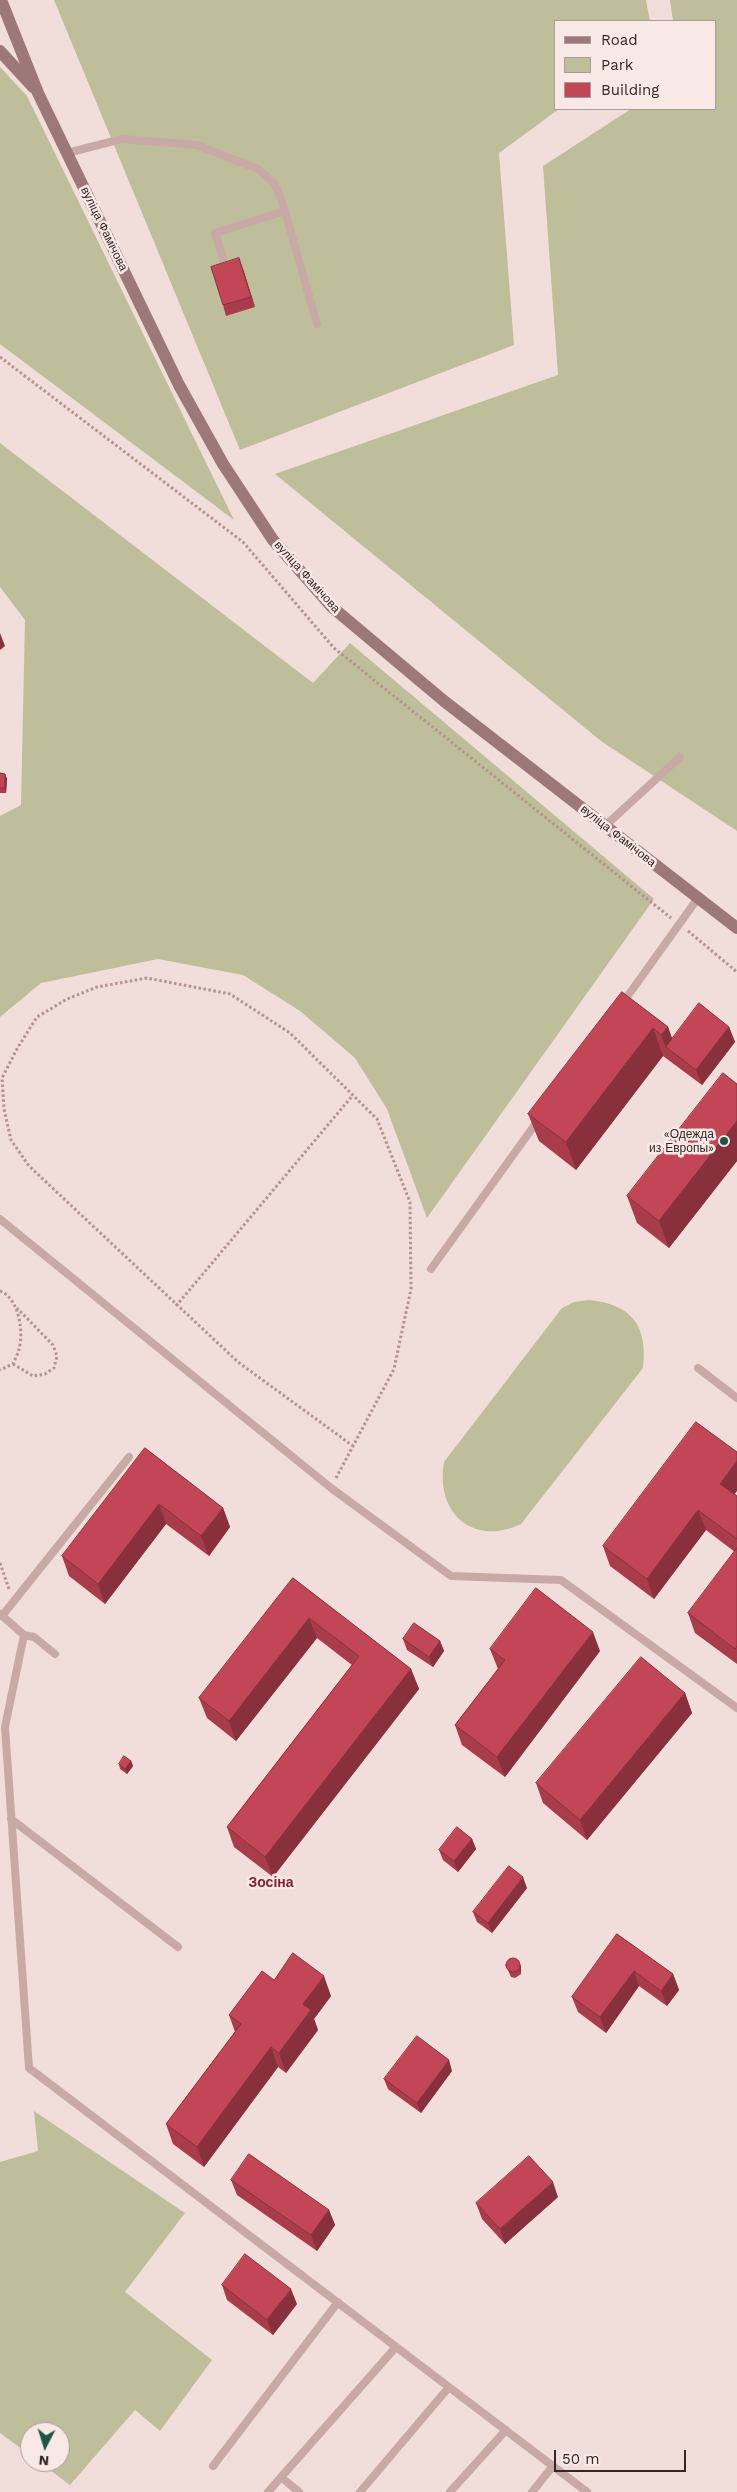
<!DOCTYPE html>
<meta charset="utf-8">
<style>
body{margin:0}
#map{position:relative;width:737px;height:2492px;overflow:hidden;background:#f1ddda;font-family:"Work Sans",sans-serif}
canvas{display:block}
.legend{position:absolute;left:554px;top:20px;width:162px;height:90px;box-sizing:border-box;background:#f9e9e6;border:1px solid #ab9b9a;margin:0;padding:6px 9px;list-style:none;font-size:15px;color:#352728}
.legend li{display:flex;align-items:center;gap:10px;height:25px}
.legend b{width:25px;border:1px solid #ab9b9a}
.north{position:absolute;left:20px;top:2422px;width:50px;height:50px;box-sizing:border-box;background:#f9e9e6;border:1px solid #ab9b9a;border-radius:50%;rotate:185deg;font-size:14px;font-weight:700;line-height:20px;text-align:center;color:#352728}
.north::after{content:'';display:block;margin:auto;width:18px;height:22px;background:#1e5544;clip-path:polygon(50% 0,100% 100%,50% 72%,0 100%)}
.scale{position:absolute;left:554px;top:2450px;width:132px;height:22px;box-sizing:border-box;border:2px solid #352728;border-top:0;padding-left:6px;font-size:15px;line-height:18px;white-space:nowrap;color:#352728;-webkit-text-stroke:4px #f9e9e6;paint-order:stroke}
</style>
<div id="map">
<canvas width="737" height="2492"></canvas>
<ul class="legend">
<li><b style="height:6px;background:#9c7878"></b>Road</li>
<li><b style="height:14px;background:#bfbe9a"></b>Park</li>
<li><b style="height:14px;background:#c34656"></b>Building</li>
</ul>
<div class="north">N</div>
<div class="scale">50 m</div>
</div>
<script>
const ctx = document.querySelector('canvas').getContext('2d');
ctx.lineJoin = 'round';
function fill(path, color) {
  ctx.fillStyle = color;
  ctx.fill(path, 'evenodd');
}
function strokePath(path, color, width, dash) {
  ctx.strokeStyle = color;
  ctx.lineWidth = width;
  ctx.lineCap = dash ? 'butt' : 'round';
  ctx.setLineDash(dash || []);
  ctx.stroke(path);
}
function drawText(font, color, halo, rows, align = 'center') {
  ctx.font = font + ' "Work Sans",sans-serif';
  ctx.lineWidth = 5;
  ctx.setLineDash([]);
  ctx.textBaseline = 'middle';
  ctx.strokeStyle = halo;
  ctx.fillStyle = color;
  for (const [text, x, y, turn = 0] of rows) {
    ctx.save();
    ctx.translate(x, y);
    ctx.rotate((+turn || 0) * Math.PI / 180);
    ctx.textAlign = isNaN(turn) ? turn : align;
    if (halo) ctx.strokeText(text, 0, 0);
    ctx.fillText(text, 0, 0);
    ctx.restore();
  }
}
fill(new Path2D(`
 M54,0H646L650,21H556V109H559L499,153L514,345L240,450Z
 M670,0H737V831L601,741L275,474L558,375L543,166L631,109H716V21H673Z
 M0,67L27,96L234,520L0,344Z
 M0,443L313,683L350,643L654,899L427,1218L387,1109L355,1058L300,1011L243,975L158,959L41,983L0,1017V816L21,805L25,620L0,587Z
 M589,1300C632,1304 648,1326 643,1368L521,1524C473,1547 435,1513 444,1462L562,1308L574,1302Z
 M34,2111L185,2213L125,2292L212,2360L160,2431L135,2410L70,2485L39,2462H60V2432H30V2455L0,2433V2162L38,2151Z`), '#bfbe9a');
strokePath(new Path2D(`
 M0,357L243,542L334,648L671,918
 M688,931L737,972
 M0,1291C19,1298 24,1332 19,1349C18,1354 15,1359 13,1364L0,1370
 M176,1306L353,1095
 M13,1364L33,1376L45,1374L54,1368L57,1356L53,1345L17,1308
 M336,1478L394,1369L411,1289L410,1202L377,1119L290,1033L230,994L147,978L97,987L67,999L37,1017L18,1047L2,1078L4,1109L11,1140L29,1166L238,1362L353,1446
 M0,1563L9,1589`), '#b49290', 3, [2.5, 2.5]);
strokePath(new Path2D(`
 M67,153L122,139L197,145L258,169L274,183L282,201L317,324
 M223,259L215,233L285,211
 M605,826L680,757
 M622,1004L698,898
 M0,1219L331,1488L451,1576L561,1580L737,1708
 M431,1269L539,1119
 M698,1368L737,1398
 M0,1614L24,1635L34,1637L55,1654
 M2,1616L129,1457
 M24,1635L5,1727L29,2068L587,2492
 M11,1819L178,1947
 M213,2466L338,2302
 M281,2477L299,2492
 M268,2492L396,2347
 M360,2492L449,2387
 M450,2492L506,2430
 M532,2492L553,2466`), '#c8a9a6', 8);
strokePath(new Path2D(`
 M1,0L38,93L179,385L223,464L273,540L332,607L444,701L737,928
 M0,51L33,87`), '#9c7878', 12);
fill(new Path2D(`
 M243,269L255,307L226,316L223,305Z
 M0,773L5,774L7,779L6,793H0Z
 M622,992L668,1027L672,1039L729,1027L735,1042L702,1085L663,1056L576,1170L539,1141L528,1114Z
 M737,1084V1161L669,1248L637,1223L627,1196Z
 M145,1448L223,1508L230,1527L209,1556L166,1524L105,1604L69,1576L62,1556Z
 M735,1494L737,1496V1664L695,1633L688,1613L735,1552L706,1530L654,1599L610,1566L603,1546Z
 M293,1578L411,1669L419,1689L273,1877L234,1847L227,1827L352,1665L317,1638L236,1741L207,1718L199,1698Z
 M403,1639L440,1641L444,1651L433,1667L407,1650Z
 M490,1649L600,1651L505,1777L462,1745L455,1725L498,1669Z
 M685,1693L692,1713L587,1840L543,1803L536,1783Z
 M131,1761L133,1766L127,1774L120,1769L119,1764Z
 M472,1839L476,1849L458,1872L443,1860L439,1850Z
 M527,1888L492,1933L477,1922L473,1912Z
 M617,1934L673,1974L679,1990L667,2006L639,1986L606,2033L578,2012L572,1997Z
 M519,1962L521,1967V1974L515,1978L511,1977L506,1965Z
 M274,1980L331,1996L314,2019L318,2030L286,2073L278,2067L204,2167L173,2144L166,2124L235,2032L229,2015Z
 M452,2071L421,2113L388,2089L384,2079Z
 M231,2180L329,2210L335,2225L317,2251L237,2195Z
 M558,2197L505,2244L482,2219L476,2203Z
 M222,2285L297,2304L273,2335L227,2300Z`), '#a83c4a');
fill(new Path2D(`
 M239,258L243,269L255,307L251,297Z
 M0,633L5,646L0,650Z
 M5,774L7,779L6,793L5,788Z
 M668,1027L678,1055L666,1047L661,1035Z
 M729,1027L735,1042L702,1085L696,1070Z
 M653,1028L663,1056L576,1170L566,1142Z
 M737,1121V1161L669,1248L659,1221Z
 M737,1461V1491L728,1503L720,1484Z
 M159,1504L166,1524L105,1604L98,1584Z
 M223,1508L230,1527L209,1556L201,1536Z
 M698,1510L706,1530L654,1599L647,1579Z
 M309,1618L317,1638L236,1741L229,1721Z
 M593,1632L600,1651L505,1777L497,1757Z
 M440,1641L444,1651L433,1667L429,1657Z
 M411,1669L419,1689L273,1877L265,1857Z
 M685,1693L692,1713L587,1840L580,1820Z
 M131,1761L133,1766L127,1774L125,1769Z
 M472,1839L476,1849L458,1872L454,1861Z
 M523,1877L527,1888L492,1933L488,1923Z
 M519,1962L521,1967V1974L520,1969Z
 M634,1971L639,1986L606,2033L600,2017Z
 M673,1974L679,1990L667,2006L661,1991Z
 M324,1976L331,1996L314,2019L318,2030L286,2073L279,2053L303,2004Z
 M271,2047L278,2067L204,2167L197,2147Z
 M449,2060L452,2071L421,2113L417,2103Z
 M553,2182L558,2197L505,2244L500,2229Z
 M329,2210L335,2225L317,2251L311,2235Z
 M291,2289L297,2304L273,2335L267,2320Z`), '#88313c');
const building = new Path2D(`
 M239,258L251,297L223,305L211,267Z
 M0,773L5,774V788H0Z
 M622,992L668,1027L661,1035L653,1028L566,1142L528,1114Z
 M699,1003L729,1027L696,1070L666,1047Z
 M723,1073L737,1084V1121L659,1221L627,1196Z
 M696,1422L737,1452V1461L720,1484L737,1496V1539L698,1510L647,1579L603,1546Z
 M145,1448L223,1508L201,1536L159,1504L98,1584L62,1556Z
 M737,1548V1646L735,1649L688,1613Z
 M293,1578L411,1669L265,1857L227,1827L359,1656L309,1618L229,1721L199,1698Z
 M536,1588L593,1632L497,1757L455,1725L505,1660L490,1649Z
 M414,1623L440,1641L429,1657L403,1639Z
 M641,1657L685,1693L580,1820L536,1783Z
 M124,1756L131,1761L125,1769L119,1764Z
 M457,1827L472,1839L454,1861L439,1850Z
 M509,1866L523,1877L488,1923L473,1912Z
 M617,1934L673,1974L661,1991L634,1971L600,2017L572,1997Z
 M293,1953L324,1976L303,2004L311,2010L279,2053L271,2047L197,2147L166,2124L241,2024L229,2015L262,1971L274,1980Z
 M506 1965a7 7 0 1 1 14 0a7 7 0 1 1-14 0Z
 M417,2036L449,2060L417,2103L384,2079Z
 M249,2154L329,2210L311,2235L231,2180Z
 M529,2156L553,2182L500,2229L476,2203Z
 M245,2254L291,2289L267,2320L222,2285Z`);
fill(building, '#c34656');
strokePath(building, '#88313c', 1);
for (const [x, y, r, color] of [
 [724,1141,5,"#1e5544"]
]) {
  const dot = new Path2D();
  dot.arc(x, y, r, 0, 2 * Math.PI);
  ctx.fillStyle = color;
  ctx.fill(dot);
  strokePath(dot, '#f9e9e6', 2);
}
drawText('12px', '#352728', '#f9e9e6', [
 ["вуліца Фамічова",104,229,64],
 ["вуліца Фамічова",307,577,48],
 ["вуліца Фамічова",618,836,38]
]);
drawText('12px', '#352728', '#f9e9e6', [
 ["«Одежда",714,1134],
 ["из Европы»",714,1148]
], 'right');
drawText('bold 14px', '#82222f', '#f9e9e6', [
 ["Зосіна",271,1883]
]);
</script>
